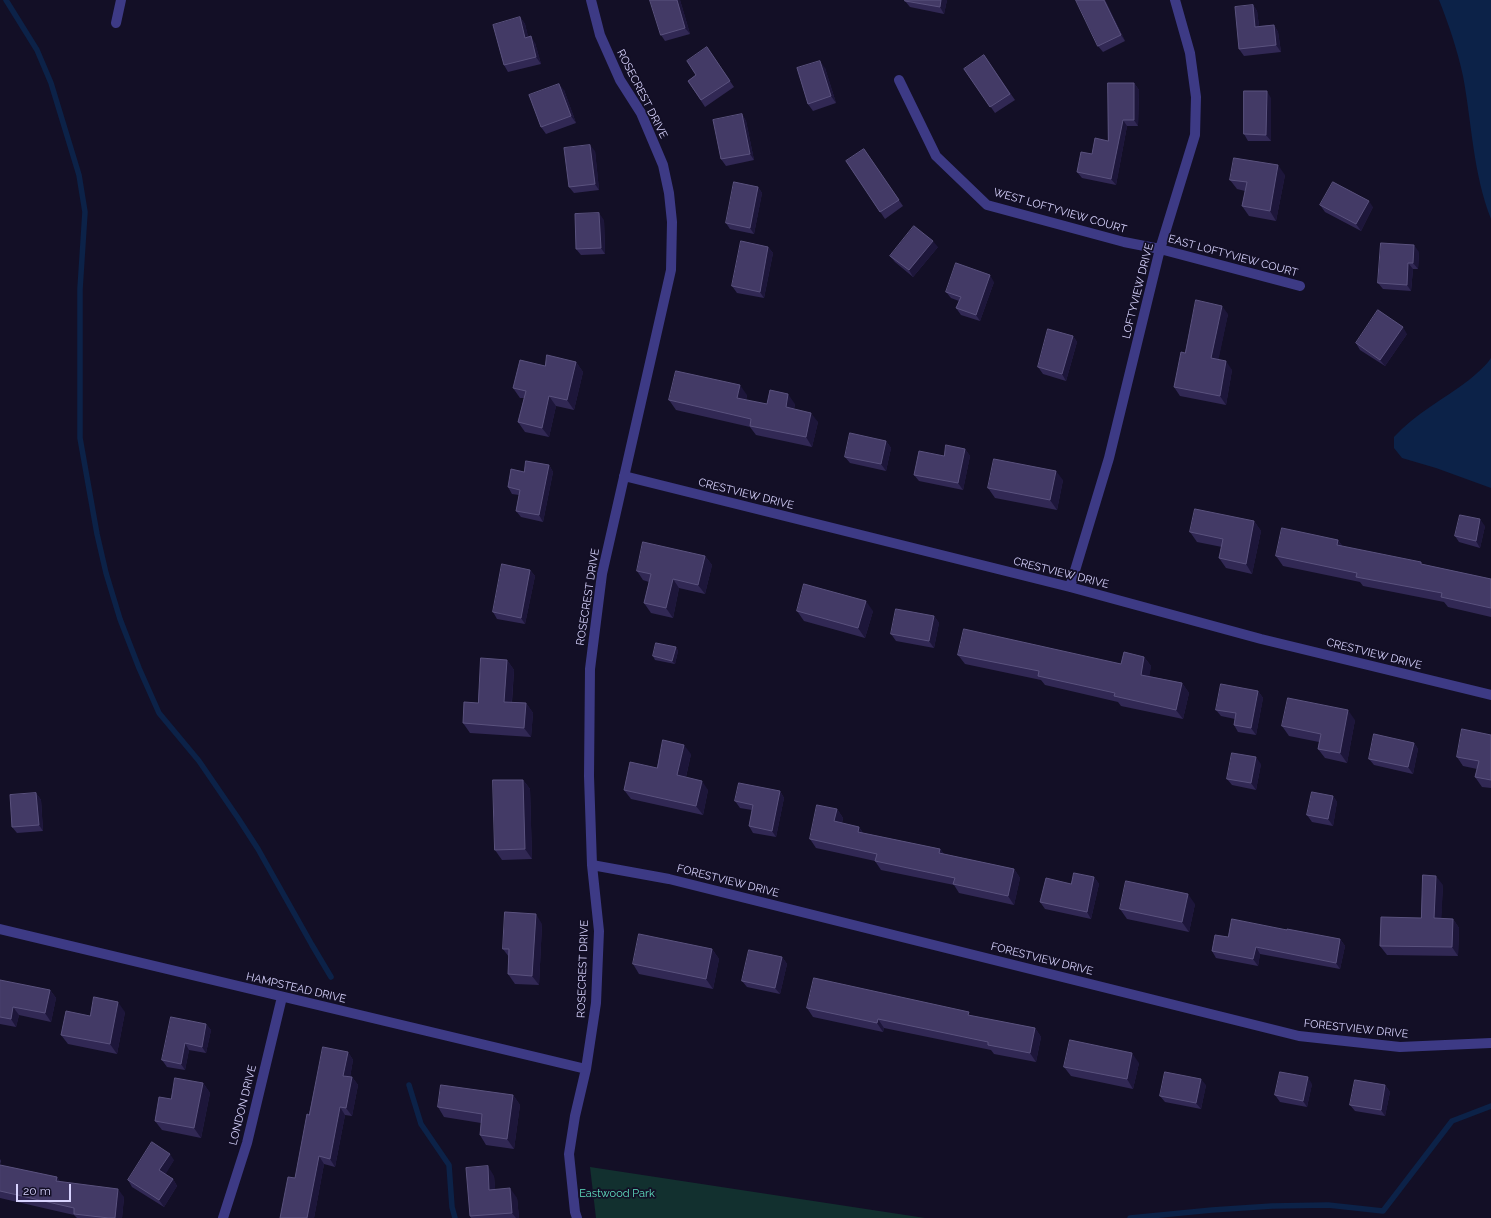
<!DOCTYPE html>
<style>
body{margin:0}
#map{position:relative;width:1491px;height:1218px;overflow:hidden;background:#130f26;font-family:Raleway,sans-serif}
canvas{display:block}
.scale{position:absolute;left:16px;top:1184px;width:55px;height:18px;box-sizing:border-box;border:2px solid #d9d4ff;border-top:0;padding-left:5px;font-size:12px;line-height:14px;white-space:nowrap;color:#d9d4ff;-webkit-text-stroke:3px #130f26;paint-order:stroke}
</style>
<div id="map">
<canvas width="1491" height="1218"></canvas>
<div class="scale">20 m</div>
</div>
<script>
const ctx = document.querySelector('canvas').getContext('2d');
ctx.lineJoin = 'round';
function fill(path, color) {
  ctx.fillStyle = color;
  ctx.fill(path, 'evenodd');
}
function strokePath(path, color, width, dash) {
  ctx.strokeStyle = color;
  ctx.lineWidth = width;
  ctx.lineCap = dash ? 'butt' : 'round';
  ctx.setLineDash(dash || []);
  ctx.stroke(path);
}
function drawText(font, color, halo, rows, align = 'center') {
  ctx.font = font + ' Raleway,sans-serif';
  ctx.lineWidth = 3.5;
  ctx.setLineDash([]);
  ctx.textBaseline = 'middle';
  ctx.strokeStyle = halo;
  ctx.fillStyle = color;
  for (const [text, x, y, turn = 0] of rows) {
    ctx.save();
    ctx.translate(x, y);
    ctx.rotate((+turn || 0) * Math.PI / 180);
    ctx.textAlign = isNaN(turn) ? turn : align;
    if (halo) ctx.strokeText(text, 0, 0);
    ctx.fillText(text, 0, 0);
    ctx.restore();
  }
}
fill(new Path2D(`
 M590,1167L925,1218H596Z`), '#12302f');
fill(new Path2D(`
 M1439,0H1491V219C1473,173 1472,124 1463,76C1457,49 1449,25 1439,0Z
 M1491,358V488L1436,468L1402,458L1394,448V437C1415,414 1444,399 1469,380C1477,373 1485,367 1491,358Z`), '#0c2248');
strokePath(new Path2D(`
 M6,0L37,50L51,83L79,175L85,212L80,289V438L97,534L106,573L120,619L139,668L159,713L199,761L238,818L258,849L312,945L331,977
 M409,1085L421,1124L449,1165L452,1207L455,1218
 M1130,1218L1212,1210L1272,1206L1328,1205L1383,1211L1452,1121L1491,1106`), '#0c2248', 5.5);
strokePath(new Path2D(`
 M116,23L121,0
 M899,80L936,156L987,205L1124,242L1160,249L1300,286
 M624,476L1070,587L1261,639L1491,695
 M1070,587L1109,458L1160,249L1195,135L1196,97L1190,53L1175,0
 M592,865L669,879L1299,1036L1400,1047L1491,1043
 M0,929L586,1069
 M223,1218L247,1143L282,997
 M577,1218L575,1212L569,1154L575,1116L586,1069L596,1003L599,931L592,865L589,776L590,669L602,574L671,270L672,222L669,193L663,165L641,113L620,80L600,35L591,0`), '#3d3a85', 10);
fill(new Path2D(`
 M650,0H680L690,34L665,41L661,35Z
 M947,0L944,14L910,7L905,1Z
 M1105,0L1125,41L1103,52L1098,46Z
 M1253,5L1257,11L1259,26L1274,25L1278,32L1281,52L1244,56L1239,49Z
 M520,17L525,24L528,37L535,43L541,64L508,72L504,65Z
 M707,47L734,87L705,107L688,81L696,75Z
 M984,55L1015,100L995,113L964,69Z
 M825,68L836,103L813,111L808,104Z
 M1134,83L1139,90L1138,126H1127L1116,185L1082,178L1077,172L1092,154L1108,141Z
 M564,90L576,123L546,134L541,127Z
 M1271,98V141H1248L1244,134Z
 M742,114L746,121L754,160L726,166L721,159Z
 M864,149L903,206L885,219L846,161Z
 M595,151L599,190L574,193L569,187Z
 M1285,175L1276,221L1249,216L1242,206L1245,191L1237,189L1230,180Z
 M758,187L762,193L754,234L730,229L726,223Z
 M1320,205L1373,207L1361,231L1325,212Z
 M604,220L605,254L581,255L576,249Z
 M768,247L773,253L764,298L737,293L732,286Z
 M938,247L913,277L895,262L890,256Z
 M1419,252L1418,269H1413L1411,291L1383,289L1378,283Z
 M994,282L980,321L961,315L956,308L959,301L951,298L946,292Z
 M1228,314L1218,360L1232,370L1226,405L1180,396L1174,387L1185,353Z
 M1407,334L1385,366L1360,350L1356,343Z
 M1073,336L1077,342L1066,381L1043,374L1038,367Z
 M576,362L583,372L574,410L556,406L549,437L525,432L518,422L524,398H520L513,388L545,366Z
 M747,395L746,400L767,404H795L794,409L818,422L812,447L756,435L750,427L676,410L669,400Z
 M886,441L891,448L886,471L850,463L845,457Z
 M965,449L970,456L963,490L919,481L914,475Z
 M549,465L553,472L543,522L521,517L516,511L519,495L512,494L508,487L524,472Z
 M1063,480L1057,510L995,498L988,488Z
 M1254,521L1261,531L1252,574L1226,568L1219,558L1222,547L1197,542L1190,532Z
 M1485,526L1480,548L1459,542L1455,536Z
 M1338,540L1343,547L1491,579V617L1448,607L1444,602L1363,586L1360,582L1283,566L1276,556Z
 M705,556L712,565L705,594L679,588L673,618L651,613L644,603L649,582L643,580L637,571Z
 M530,570L535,576L525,624L497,619L493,612Z
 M797,611H873L865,638L804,621Z
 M934,616L939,623L934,648L896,641L891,634Z
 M676,647L678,651L675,664L655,660L653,656Z
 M958,655L1121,664L1144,657L1151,666L1149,676L1182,683L1189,693L1183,719L1121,706L1118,702L1045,685L1041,680L965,664Z
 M507,660L514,670L512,702L526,703L533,713L531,737L470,733L463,723L478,703Z
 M1258,691L1263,698L1256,735L1238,732L1234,725L1235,719L1221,716L1216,710Z
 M1355,720L1347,763L1325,758L1318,749L1319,742L1289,736L1282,726Z
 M1491,735V788L1482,787L1475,777L1477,769L1463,766L1457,757Z
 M1414,743L1418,749L1413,774L1374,765L1369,759Z
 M691,754L686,777L708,790L703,815L631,799L624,790L657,768Z
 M1261,764L1256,790L1232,785L1227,779Z
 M523,780L530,789L532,859L502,860L495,850Z
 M780,791L784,798L776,837L753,833L749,826L752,810L740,808L735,801Z
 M36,793L41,800L43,831L17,833L12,827Z
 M1333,796L1337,802L1333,826L1312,822L1307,815Z
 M837,809L843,818L842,823L859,827L863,833L940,849L944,854L1014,869L1020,878L1014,905L959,893L954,885L881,870L875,861L816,848L810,839Z
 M1094,877L1099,884L1091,919L1045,909L1040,902L1071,884Z
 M1443,885L1441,918L1453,919L1459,928L1458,956L1387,955L1380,946L1421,918Z
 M1195,904L1189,932L1127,919L1120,909Z
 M542,924L539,985L515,984L508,974L509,957L503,949Z
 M1287,930L1340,939L1345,946L1340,969L1260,954L1258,966L1216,958L1212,951L1228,937Z
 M712,949L719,959L713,989L639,974L633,964Z
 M782,957L787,964L780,994L747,987L742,981Z
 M0,980L50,990L56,998L51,1022L19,1015L16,1027L0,1024Z
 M807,1008L972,1016L1035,1028L1041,1037L1036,1062L994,1054L991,1050L884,1028L883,1032L813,1017Z
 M125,1012L117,1054L68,1044L61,1035Z
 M206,1024L211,1030L206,1053L189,1050L185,1070L167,1067L162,1060Z
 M348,1052L353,1060L350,1077H352L358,1085L352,1116L345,1115L335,1167L324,1164L314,1218H280L295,1178L309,1115Z
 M1139,1063L1133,1089L1071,1076L1064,1067Z
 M203,1083L210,1093L201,1138L162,1130L155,1121L171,1099Z
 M1312,1084L1307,1107L1280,1102L1275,1095Z
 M1206,1085L1201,1109L1165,1102L1160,1096Z
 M1385,1085L1390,1092L1385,1116L1355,1111L1350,1105Z
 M513,1095L520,1105L514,1149L486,1145L480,1135L481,1123L444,1117L438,1107Z
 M0,1159L1,1161L0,1165L57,1177L60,1182L124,1197L122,1218H77L74,1215L0,1198Z
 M174,1160L165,1174L173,1179L177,1186L164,1207L132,1187L128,1180Z
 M494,1176L495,1189L517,1198L519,1218H471L470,1216Z`), '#312854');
fill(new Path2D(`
 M677,0H680L690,34L685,28Z
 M941,0H947L944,14L940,7Z
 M1104,0H1105L1125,41L1121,35Z
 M1253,5L1257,11L1260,33L1255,27Z
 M520,17L525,24L530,44L525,38Z
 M1274,25L1278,32L1281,52L1276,45Z
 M531,36L535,43L541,64L536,57Z
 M820,61L825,68L836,103L831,96Z
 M1134,83L1139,90L1138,126L1134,120Z
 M559,84L564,90L576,123L571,116Z
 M1267,91L1271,98V141L1266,135Z
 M742,114L746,121L754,160L750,154Z
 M1123,120L1127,126L1116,185L1111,179Z
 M590,145L595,151L599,190L595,184Z
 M1278,165L1285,175L1276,221L1270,211Z
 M758,187L762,193L754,234L750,228Z
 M1369,201L1373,207L1361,231L1356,224Z
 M599,213L604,220L605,254L601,248Z
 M933,241L938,247L913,277L909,270Z
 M1414,245L1419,252L1418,269L1413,263Z
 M768,247L773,253L764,298L760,292Z
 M1408,263L1413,269L1411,291L1407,285Z
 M990,275L994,282L980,321L976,315Z
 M1222,306L1228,314L1217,367L1211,358Z
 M1403,327L1407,334L1385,366L1380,360Z
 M1073,336L1077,342L1066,381L1062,374Z
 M1226,361L1232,370L1226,405L1220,396Z
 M576,362L583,372L574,410L567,400Z
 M740,385L747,395L744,408L737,398Z
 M788,394L795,404L792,417L786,407Z
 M549,396L556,406L549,437L542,428Z
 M811,413L818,422L812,447L806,437Z
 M886,441L891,448L886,471L881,464Z
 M965,449L970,456L963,490L958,483Z
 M549,465L553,472L543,522L539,515Z
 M1056,471L1063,480L1057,510L1050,500Z
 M1480,519L1485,526L1480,548L1476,541Z
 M1254,521L1261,531L1252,574L1246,564Z
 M1338,540L1345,550L1337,545Z
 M705,556L712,565L705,594L698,585Z
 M530,570L535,576L525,624L521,618Z
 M673,579L679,588L673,618L666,608Z
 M866,601L873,611L865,638L858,628Z
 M934,616L939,623L934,648L929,641Z
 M676,647L678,651L675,664L672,661Z
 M1144,657L1151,666L1148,684L1141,675Z
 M507,660L514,670L511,711L504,702Z
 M1182,683L1189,693L1183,719L1176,710Z
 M1258,691L1263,698L1256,735L1251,728Z
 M526,703L533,713L531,737L524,728Z
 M1348,710L1355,720L1347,763L1340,753Z
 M1414,743L1418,749L1413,774L1408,767Z
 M684,745L691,754L684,785L677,775Z
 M1256,757L1261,764L1256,790L1251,783Z
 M523,780L530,789L532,859L525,849Z
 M702,781L708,790L703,815L696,806Z
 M780,791L784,798L776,837L772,831Z
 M36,793L41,800L43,831L39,825Z
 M1333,796L1337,802L1333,826L1328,819Z
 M837,809L843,818L840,830L834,821Z
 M859,827L865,836L858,832Z
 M940,849L947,858L939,853Z
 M1014,869L1020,878L1014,905L1008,896Z
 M1436,876L1443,885L1441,927L1434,918Z
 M1094,877L1099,884L1091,919L1087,912Z
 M1188,894L1195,904L1189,932L1182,922Z
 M536,914L542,924L539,985L532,976Z
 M1453,919L1459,928L1458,956L1452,947Z
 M1340,939L1345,946L1340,969L1336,963Z
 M1256,947L1260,954L1258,966L1253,959Z
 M712,949L719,959L713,989L706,979Z
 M782,957L787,964L780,994L775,988Z
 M50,990L56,998L51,1022L45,1013Z
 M118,1002L125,1012L117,1054L110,1044Z
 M13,1007L19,1015L16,1027L11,1019Z
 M878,1019L884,1028L883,1032L877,1023Z
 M206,1024L211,1030L206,1053L202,1047Z
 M1035,1028L1041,1037L1036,1062L1030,1053Z
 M185,1043L189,1050L185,1070L181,1064Z
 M348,1052L353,1060L349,1083L343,1076Z
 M1132,1053L1139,1063L1133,1089L1127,1079Z
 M352,1077L358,1085L352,1116L346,1108Z
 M1308,1077L1312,1084L1307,1107L1303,1101Z
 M1201,1079L1206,1085L1201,1109L1196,1103Z
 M203,1083L210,1093L201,1138L194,1128Z
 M1385,1085L1390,1092L1385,1116L1381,1110Z
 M513,1095L520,1105L514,1149L507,1139Z
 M340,1107L345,1115L335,1167L330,1159Z
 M170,1154L174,1160L164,1177L159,1170Z
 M319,1156L324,1164L314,1218H307Z
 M488,1166L494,1176L496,1199L489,1190Z
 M57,1177L63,1186L56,1181Z
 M173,1179L177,1186L164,1207L159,1200Z
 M510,1188L517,1198L519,1218H516L512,1213Z
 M118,1189L124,1197L122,1218H115Z`), '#1d163a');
const building = new Path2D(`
 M650,0H677L685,28L661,35Z
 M905,0H941L940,7L905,1Z
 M1076,0H1104L1121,35L1098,46Z
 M1253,5L1255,27L1274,25L1276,45L1239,49L1235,7Z
 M520,17L525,38L531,36L536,57L504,65L493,25Z
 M707,47L730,81L701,100L688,81L696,75L687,61Z
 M984,55L1010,94L990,107L964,69Z
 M820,61L831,96L808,104L797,68Z
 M1108,83H1134V120H1123L1111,179L1077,172L1081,152L1092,154L1095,138L1108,141Z
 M559,84L571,116L541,127L529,95Z
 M1244,91H1267L1266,135L1244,134Z
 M742,114L750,154L721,159L713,120Z
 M590,145L595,184L569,187L564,148Z
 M864,149L899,200L880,212L846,161Z
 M1234,158L1278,165L1270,211L1242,206L1247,182L1230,180Z
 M734,182L758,187L750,228L726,223Z
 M1333,182L1369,201L1356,224L1320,205Z
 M599,213L601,248L576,249L575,214Z
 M914,226L933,241L909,270L890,256Z
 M741,241L768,247L760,292L732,286Z
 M1381,243L1414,245L1413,263H1408L1407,285L1378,283Z
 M956,263L990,275L976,315L956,308L961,297L946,292Z
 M1196,300L1222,306L1211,358L1226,361L1220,396L1174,387L1181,352L1185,353Z
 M1378,310L1403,327L1380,360L1356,343Z
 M1048,329L1073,336L1062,374L1038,367Z
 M547,355L576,362L567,400L549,396L542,428L518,422L526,391L513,388L520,360L545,366Z
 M676,371L740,385L737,398L767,404L770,390L788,394L786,407L811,413L806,437L750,426L751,419L669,400Z
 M850,433L886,441L881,464L845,457Z
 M946,445L965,449L958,483L914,475L919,451L944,456Z
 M994,459L1056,471L1050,500L988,488Z
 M526,461L549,465L539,515L516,511L520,490L508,487L511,469L524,472Z
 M1195,509L1254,521L1246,564L1219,558L1223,539L1190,532Z
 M1460,515L1480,519L1476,541L1455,536Z
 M1282,528L1338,540L1337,545L1421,562V564L1491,579V608L1441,597L1442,593L1356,577L1357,573L1276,556Z
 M643,542L705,556L698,585L673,579L666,608L644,603L651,574L637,571Z
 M502,564L530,570L521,618L493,612Z
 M804,584L866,601L858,628L797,611Z
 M896,609L934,616L929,641L891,634Z
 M964,629L1121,664L1124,652L1144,657L1141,675L1182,683L1176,710L1114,696L1115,693L1038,676L1039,671L958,655Z
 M656,643L676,647L672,661L653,656Z
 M481,658L507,660L504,702L526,703L524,728L463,723L464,702L478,703Z
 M1221,684L1258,691L1251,728L1234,725L1236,713L1216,710Z
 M1288,698L1348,710L1340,753L1318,749L1321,734L1282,726Z
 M1462,729L1491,735V780L1475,777L1479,761L1457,757Z
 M1374,734L1414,743L1408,767L1369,759Z
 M663,740L684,745L677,775L702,781L696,806L624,790L630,762L657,768Z
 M1232,753L1256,757L1251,783L1227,779Z
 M493,780H523L525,849L495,850Z
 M739,783L780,791L772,831L749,826L753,805L735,801Z
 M1312,792L1333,796L1328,819L1307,815Z
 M36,793L39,825L12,827L10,795Z
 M817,805L837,809L834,821L859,827L858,832L940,849L939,853L1014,869L1008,896L953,884L955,878L875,861L877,854L810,839Z
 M1074,873L1094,877L1087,912L1040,902L1046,878L1071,884Z
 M1423,875L1436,876L1434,918L1453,919L1452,947L1380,946L1381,917L1421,918Z
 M1126,881L1188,894L1182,922L1120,909Z
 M505,912L536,914L532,976L508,974L509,949H503Z
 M1232,919L1287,930V929L1340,939L1336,963L1256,947L1253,959L1212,951L1215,935L1228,937Z
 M639,934L712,949L706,979L633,964Z
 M749,950L782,957L775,988L742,981Z
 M814,978L969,1012L968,1015L1035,1028L1030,1053L988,1045V1042L878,1019L877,1023L807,1008Z
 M0,980L50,990L45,1013L13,1007L11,1019L0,1017Z
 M94,997L118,1002L110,1044L61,1035L66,1011L90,1016Z
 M171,1017L206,1024L202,1047L185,1043L181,1064L162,1060Z
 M1070,1040L1132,1053L1127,1079L1064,1067Z
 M323,1047L348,1052L343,1076L352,1077L346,1108L340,1107L330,1159L319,1156L307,1218H280L288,1177L295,1178L307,1114L309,1115Z
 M1165,1072L1201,1079L1196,1103L1160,1096Z
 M1280,1072L1308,1077L1303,1101L1275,1095Z
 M175,1078L203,1083L194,1128L155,1121L159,1097L171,1099Z
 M1355,1080L1385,1085L1381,1110L1350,1105Z
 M441,1085L513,1095L507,1139L480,1135L482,1114L438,1107Z
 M152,1142L170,1154L159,1170L173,1179L159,1200L128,1180Z
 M0,1165L57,1177L56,1181L118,1189L115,1218H109L74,1214V1208L0,1191Z
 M488,1166L489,1190L510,1188L512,1213L470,1216L466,1168Z`);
fill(building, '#433a66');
strokePath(building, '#5a527e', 1);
drawText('11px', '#d9d4ff', '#130f26', [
 ["ROSECREST DRIVE",642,94,63],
 ["WEST LOFTYVIEW COURT",1060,211,16],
 ["EAST LOFTYVIEW COURT",1233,256,15],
 ["LOFTYVIEW DRIVE",1138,291,-76],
 ["CRESTVIEW DRIVE",746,494,14],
 ["CRESTVIEW DRIVE",1061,573,14],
 ["ROSECREST DRIVE",588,597,-81],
 ["CRESTVIEW DRIVE",1374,654,14],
 ["FORESTVIEW DRIVE",728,881,14],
 ["FORESTVIEW DRIVE",1042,959,14],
 ["ROSECREST DRIVE",583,969,-88],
 ["HAMPSTEAD DRIVE",296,988,13],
 ["FORESTVIEW DRIVE",1356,1029,6],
 ["LONDON DRIVE",243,1105,-76]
]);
drawText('11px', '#5fe0c0', '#130f26', [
 ["Eastwood Park",617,1194]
]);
</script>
